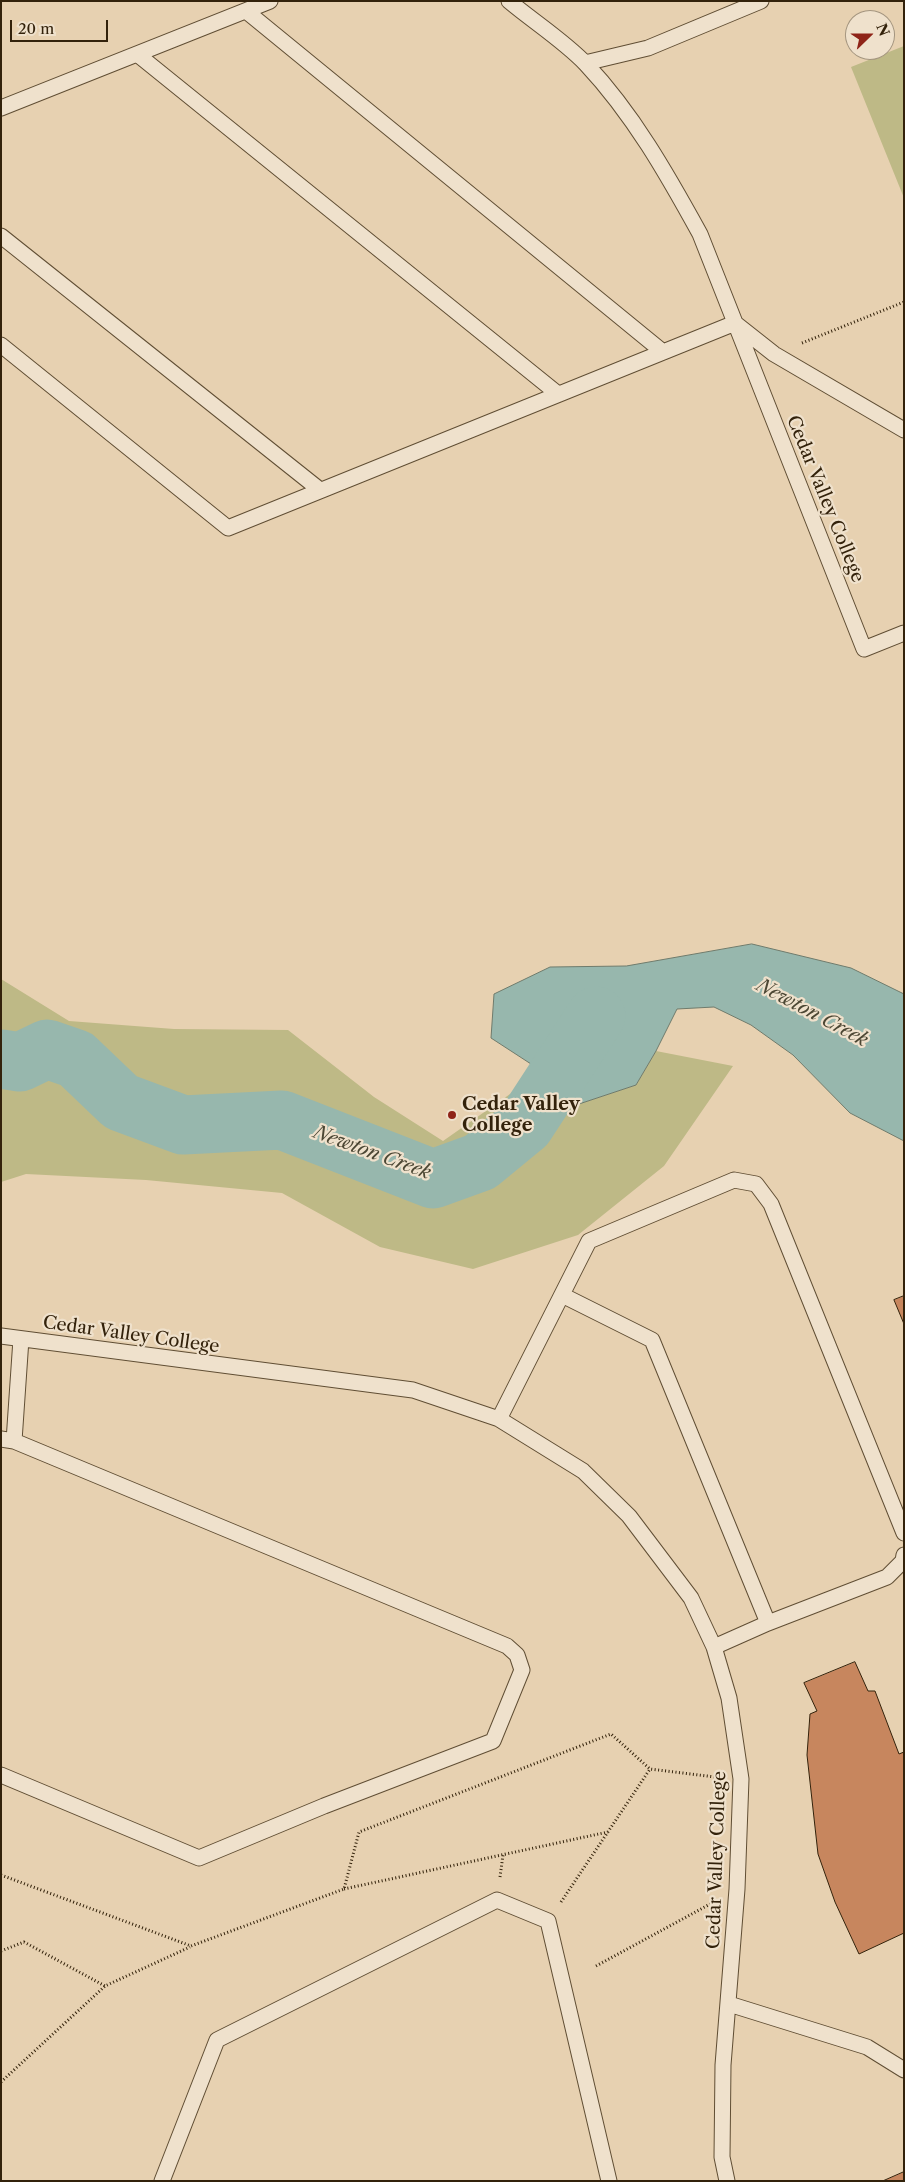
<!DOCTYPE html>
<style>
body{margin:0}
#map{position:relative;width:905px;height:2182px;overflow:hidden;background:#e7d1b1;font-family:"Libre Caslon Text",serif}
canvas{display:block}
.frame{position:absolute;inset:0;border:2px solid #33220b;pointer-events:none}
.north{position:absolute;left:845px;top:10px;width:50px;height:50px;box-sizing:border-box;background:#efe1cc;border:1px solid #a4957f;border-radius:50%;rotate:68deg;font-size:14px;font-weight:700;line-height:20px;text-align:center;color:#33220b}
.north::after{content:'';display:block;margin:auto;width:18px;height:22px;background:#8f2418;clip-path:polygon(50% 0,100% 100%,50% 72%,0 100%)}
.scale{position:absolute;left:10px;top:20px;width:98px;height:22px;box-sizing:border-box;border:2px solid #33220b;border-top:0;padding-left:6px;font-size:15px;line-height:18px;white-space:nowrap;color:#33220b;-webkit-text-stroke:4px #efe1cc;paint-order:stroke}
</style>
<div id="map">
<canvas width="905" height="2182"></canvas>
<div class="frame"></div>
<div class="north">N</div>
<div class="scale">20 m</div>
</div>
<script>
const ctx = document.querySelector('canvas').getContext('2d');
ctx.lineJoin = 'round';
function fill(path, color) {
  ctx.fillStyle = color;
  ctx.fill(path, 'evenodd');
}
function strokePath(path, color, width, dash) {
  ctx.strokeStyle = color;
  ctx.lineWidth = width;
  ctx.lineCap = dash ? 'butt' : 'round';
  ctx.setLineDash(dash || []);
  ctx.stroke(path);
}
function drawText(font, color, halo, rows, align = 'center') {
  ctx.font = font + ' "Libre Caslon Text",serif';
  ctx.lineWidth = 4.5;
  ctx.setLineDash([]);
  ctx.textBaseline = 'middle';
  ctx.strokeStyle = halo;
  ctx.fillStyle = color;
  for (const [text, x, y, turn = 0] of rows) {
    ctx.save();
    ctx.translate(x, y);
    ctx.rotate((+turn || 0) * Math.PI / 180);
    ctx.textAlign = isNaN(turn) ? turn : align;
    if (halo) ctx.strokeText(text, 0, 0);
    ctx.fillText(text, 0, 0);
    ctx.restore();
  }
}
fill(new Path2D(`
 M904,46V198L851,67Z
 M1,979L69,1021L174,1029L288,1030L374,1097L443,1141L540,1073L573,1106L636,1085L656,1051L733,1066L664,1166L578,1235L473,1269L380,1247L282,1193L146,1180L26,1174L1,1182Z`), '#beb986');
const water = new Path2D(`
 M752,944L851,968L904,994V1141L850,1113L793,1055L751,1025L714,1007L677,1009L656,1051L636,1085L573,1106L531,1064L491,1038L494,994L550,967L626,966Z`);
fill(water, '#97b7ad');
strokePath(water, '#6f7b6c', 1);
strokePath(new Path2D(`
 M1,1059L20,1062L47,1049L76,1059L121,1102L183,1125L282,1120L433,1179L480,1162L525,1125L596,1016`), '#97b7ad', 59);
const building = new Path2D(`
 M904,1296V1324L894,1300Z
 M855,1662L868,1691H875L899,1754L904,1752V1933L859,1954L835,1902L818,1854L807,1755L810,1714L817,1711L804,1683Z
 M904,2172V2181H883Z`);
fill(building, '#c7865e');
strokePath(building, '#33220b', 1);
const service = new Path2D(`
 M509,1C534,22 564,41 586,64C633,114 667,174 700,234L864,649L904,633
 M246,11L663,352
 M137,54L558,394
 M585,63L648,48L761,1
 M1,108L270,1
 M1,236L320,490
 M736,324L774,354L904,430
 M1,345L228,528L735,323
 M562,1295L652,1340L768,1623L887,1577L903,1561L904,1555
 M1,1336L413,1390L499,1419L583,1471L629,1516L691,1598L714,1647L729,1698L741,1779L737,1889L723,2065L722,2157L727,2181
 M499,1419L589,1241L734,1180L756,1184L771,1204L904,1533
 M1,1439L14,1441L507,1646L517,1655L522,1670L493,1741L324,1806L199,1858L1,1775
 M14,1441L21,1339
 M714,1647L768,1623
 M729,2004L867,2047L904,2070
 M162,2181L217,2040L497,1900L548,1921L609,2181`);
strokePath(service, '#604e34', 17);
strokePath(new Path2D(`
 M802,343L904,302
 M1,1875L191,1946L344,1889L359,1832L611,1734L650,1769L715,1777
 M500,1877L503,1855
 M344,1889L608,1832
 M561,1902L650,1769
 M1,1951L24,1942L105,1986
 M596,1966L712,1903
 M1,2082L105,1986L190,1947`), '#33220b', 3, [1, 2.5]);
strokePath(service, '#efe1cc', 15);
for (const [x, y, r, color] of [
 [452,1115,5,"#8f2418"]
]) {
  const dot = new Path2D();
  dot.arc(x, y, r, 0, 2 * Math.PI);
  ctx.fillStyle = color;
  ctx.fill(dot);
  strokePath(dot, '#efe1cc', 2);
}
drawText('18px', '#33220b', '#efe1cc', [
 ["Cedar Valley College",825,499,68],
 ["Cedar Valley College",131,1335,8],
 ["Cedar Valley College",717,1860,-88]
]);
drawText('bold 18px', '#33220b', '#efe1cc', [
 ["Cedar Valley",462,1105],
 ["College",462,1126]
], 'left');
drawText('italic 19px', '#4c4734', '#efe1cc', [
 ["Newton Creek",812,1013,28],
 ["Newton Creek",372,1153,20]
]);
</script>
